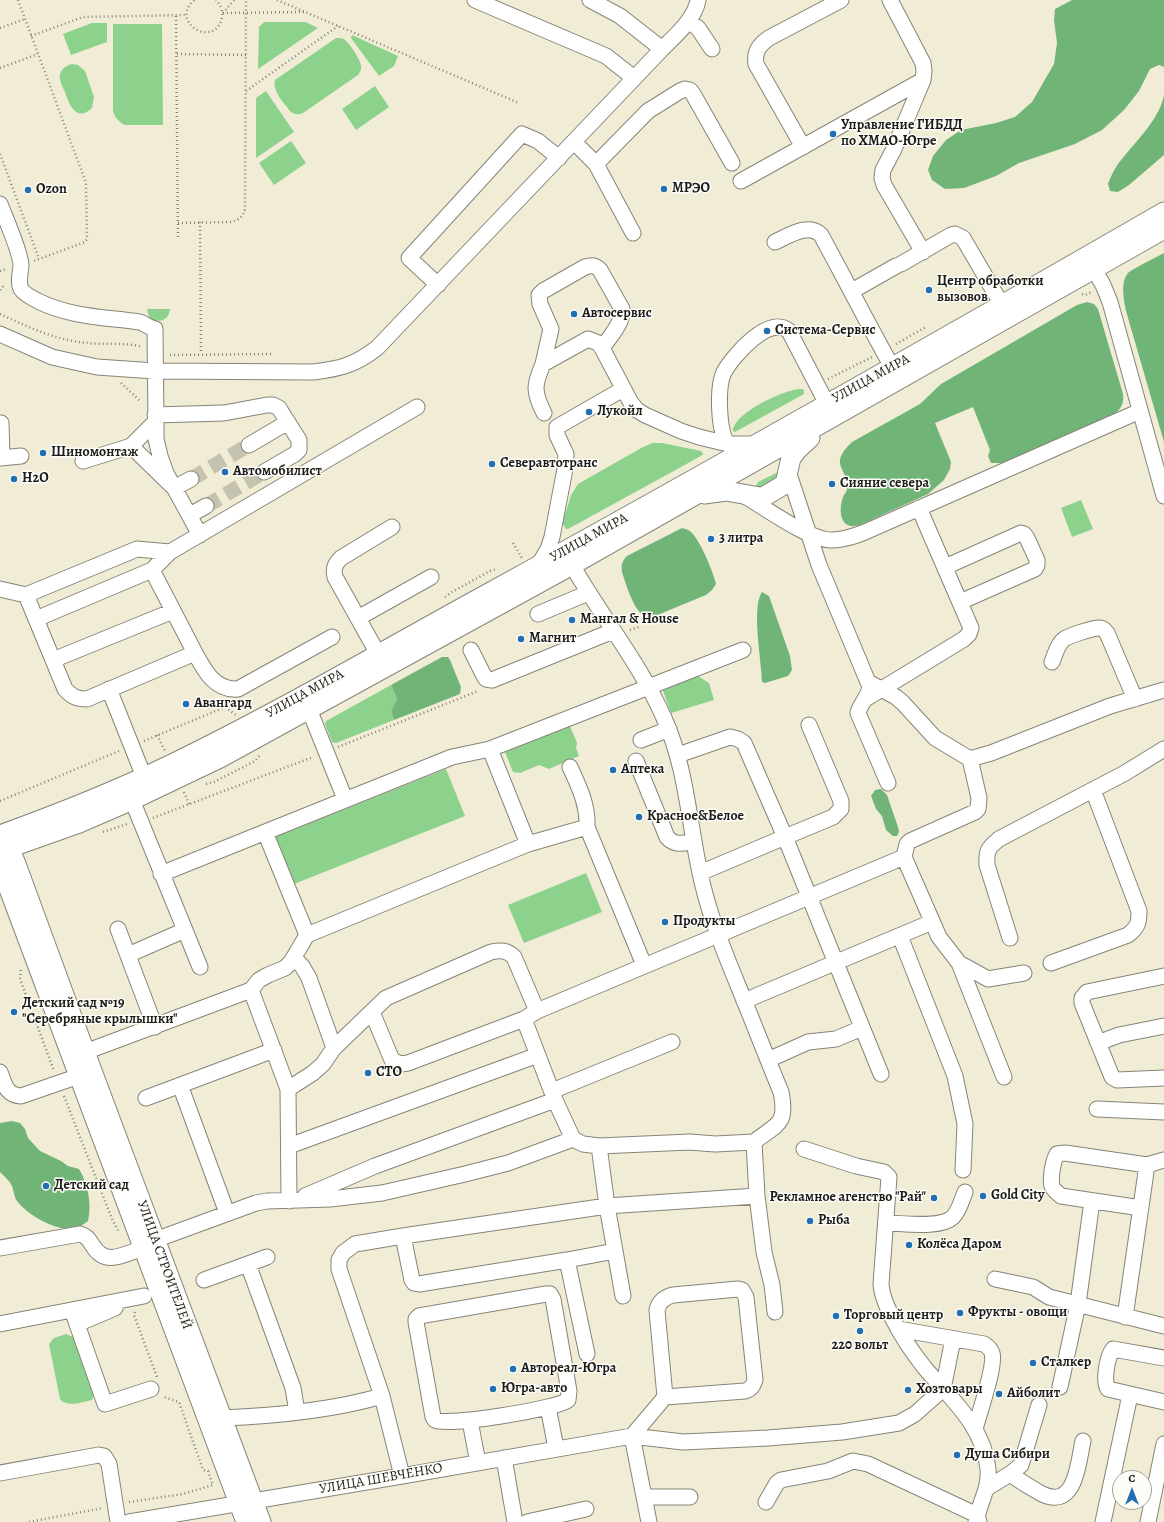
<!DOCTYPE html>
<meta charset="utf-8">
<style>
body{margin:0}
#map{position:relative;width:1164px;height:1522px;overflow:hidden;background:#f1ecd5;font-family:Alegreya,serif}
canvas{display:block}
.north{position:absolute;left:1112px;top:1470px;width:40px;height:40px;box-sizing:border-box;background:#fdfcf7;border:1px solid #a3a29f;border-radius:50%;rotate:0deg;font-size:11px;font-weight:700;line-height:16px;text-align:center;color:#1c1c1c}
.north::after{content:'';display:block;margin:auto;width:14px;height:18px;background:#1f6fb2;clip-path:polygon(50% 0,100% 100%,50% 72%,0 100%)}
</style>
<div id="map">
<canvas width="1164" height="1522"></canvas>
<div class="north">С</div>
</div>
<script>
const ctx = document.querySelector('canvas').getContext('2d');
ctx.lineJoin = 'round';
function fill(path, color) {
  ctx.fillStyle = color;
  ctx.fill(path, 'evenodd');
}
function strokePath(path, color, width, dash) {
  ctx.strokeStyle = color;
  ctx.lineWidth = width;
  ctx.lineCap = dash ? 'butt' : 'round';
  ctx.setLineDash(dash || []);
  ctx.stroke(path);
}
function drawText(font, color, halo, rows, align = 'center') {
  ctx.font = font + ' Alegreya,serif';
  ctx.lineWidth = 3;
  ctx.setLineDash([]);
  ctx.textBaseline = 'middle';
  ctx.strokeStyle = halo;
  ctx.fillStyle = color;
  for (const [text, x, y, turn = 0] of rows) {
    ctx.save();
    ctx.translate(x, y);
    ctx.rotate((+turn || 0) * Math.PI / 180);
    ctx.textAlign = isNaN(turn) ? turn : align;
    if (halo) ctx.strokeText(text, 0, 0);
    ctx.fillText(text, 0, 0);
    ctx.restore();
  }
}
fill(new Path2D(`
 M264,22H306L318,28L258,69L259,27Z
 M92,23H107V42L71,55L63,34Z
 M113,24H162L163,125H125C119,122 115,118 113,111Z
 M352,35L398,56L394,66L379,76L351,38Z
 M336,38C340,38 343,38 345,40C350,44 361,60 361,66C362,69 360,72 358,75L303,113C298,115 294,115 290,111C284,103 272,91 275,80Z
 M72,64L78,65L85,71L94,97L92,108C76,123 69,104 65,92C62,86 59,80 60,74C62,68 67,65 72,64Z
 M375,86L389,107L356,130L342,109Z
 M266,91L294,132L256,158V98Z
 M291,141L306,163L274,185L259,163Z
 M147,309H170C169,318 164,321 155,321L149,317Z
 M802,389L804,390V394L735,432L733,431C733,413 787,388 802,389Z
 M653,443H662L701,451L703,454L701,456L568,529H566L563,524V521L571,495L578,484L643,447Z
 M778,472L782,473L764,493L755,488L758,482Z
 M1081,500L1093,529L1072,537L1061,508Z
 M693,676H698L709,683L714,700L671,713L662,688Z
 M391,685L397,699L391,711L394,720L336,743L332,742L325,724L326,721Z
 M570,726L577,743L576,748L579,756L549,769L539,765L520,773L513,772L505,752Z
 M446,769L465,816L294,884L275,837Z
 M586,873L602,912L524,943L508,905Z
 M66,1334L73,1337L75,1341L94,1395L92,1400C82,1402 67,1408 60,1399L49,1344L54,1338Z`), '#8cd28c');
fill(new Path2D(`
 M1072,0H1164V67L1159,65L1150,69L1139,91L1124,110L1102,130L1075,144L1019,163L996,176L964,188L945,189L932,180L928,170L933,156L946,140L961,130L996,123L1015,117L1032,102L1054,64L1057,43L1054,20L1055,9Z
 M1164,95V155L1129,185L1118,192L1110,191L1108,184C1110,178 1113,172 1116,167C1131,145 1159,122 1164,95Z
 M1164,253V442L1126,311C1124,300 1120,283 1128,273C1132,269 1157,257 1164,253Z
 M1087,302L1094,304L1098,309L1123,394C1124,403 1122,407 1115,414L1003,463H991L988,456L990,450L973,407L935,423L951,462L950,469L944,480L928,494L860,525C857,525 853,527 851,526C838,524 840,505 843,497C844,494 847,492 847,489C849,467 827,466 852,442L920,404L941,384L1077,305Z
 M682,528C685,529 688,529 691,532C700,540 713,571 716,584L712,590L706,595L655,616C653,616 651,617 649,617C635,617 626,584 622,572C621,565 622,561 627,556Z
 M762,592L769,596L790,656L792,670L788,676L765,683L762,682C761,677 762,674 761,669C760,652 752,606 762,592Z
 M442,657H448L450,660L461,687L460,694L394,720L391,711L397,699L391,685Z
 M881,789L887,795L898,827L899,832L897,836H893L886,830L882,816L876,809L871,796L875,790Z
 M12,1121L20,1123L25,1129L28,1138L40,1151L61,1161L68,1166L79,1169C88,1184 92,1204 88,1221C85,1223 81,1226 78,1228C60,1234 27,1215 17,1201C14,1197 14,1191 12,1186C10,1181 4,1176 0,1172V1123Z`), '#71b478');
strokePath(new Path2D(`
 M191,479L249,445
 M206,506L264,472`), '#c6c2b0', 15, [15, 8]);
const minor = new Path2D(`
 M475,0L606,56L634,78
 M590,0L620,16L662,49
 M890,0L923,63L924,71L923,80L894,149L883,170L882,178L884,185L923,252
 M688,21L698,28L712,49
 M574,142L596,164
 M803,147L756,64C754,52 759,45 769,38L841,0
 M741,181L923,80
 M0,204C6,220 20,250 21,265C21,272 17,281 21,289C24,294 32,298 38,301C70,317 104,317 139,322C143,322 147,327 155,329L156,421V439L160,456L166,473L200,535
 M633,233L596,164L648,111L680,91L685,89L690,90L693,94L732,163
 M775,242C788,236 809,222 821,235C845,279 868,324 892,367
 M901,264L951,235L955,234L963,238L1002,305
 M1094,269L1103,285L1110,302L1164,496
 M438,285L409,258L522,134L538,141L559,158
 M852,291L896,266
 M0,334L52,357L97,367L155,371L313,372C340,369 355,365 377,348L662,49C675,36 695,19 698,0
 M543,364L551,329L540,304L539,295L543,291L585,267C592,265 595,265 600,270L622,309C624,322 609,338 602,348
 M544,413C533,391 534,385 543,364L588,339L598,343L602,348L631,403L637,410L645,415L681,431L699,437L728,444H755
 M155,415L224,413L267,405H273L279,408L282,413L299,440V450L295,454L264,472
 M1,423L2,458
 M728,444C718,432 717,386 724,372C733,356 769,314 789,331L827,404
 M249,445L288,422
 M131,446L156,421
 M0,458L21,456
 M83,461L131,446L174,488L191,479
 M788,471L819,565L868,682L896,697L903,703L935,738L970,759L991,753L1110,706L1164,690
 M745,496C765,508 811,541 832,540C844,540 855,536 865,532L1140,411
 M190,515L206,506
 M572,565C601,616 641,665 664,718C688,771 689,830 703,886C711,919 724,951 737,983C752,1019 766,1056 781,1092C788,1126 776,1124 754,1142L757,1196L764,1252L772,1285L775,1312
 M538,566L548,549L552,537L565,469L566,454L557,435V427L623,389
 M945,567L1021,533L1024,534L1027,538L1037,560V565L1035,569L960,602
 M0,589L26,595L65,689C72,697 77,699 87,699L195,653L152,570
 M26,595L137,549L170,552
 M538,614L588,593
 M358,618L431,577
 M36,619L152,570L170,552L417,407
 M471,650L484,676L486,679L492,680L613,631
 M195,653C204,670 215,691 238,689L332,637
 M378,654L335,577C333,568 335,564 341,558L392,527
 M53,660L173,611
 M1052,662C1055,655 1057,645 1063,640C1067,636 1093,628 1099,628C1102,628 1105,630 1107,633L1135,699
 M109,689L144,777
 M869,690C867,699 860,704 858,713L888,783
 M867,698L964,639L969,634L971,628L919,508
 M309,709L345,799
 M809,725L841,801V809L833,817L785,837L881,1074
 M641,740L669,729
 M490,749L528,844
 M678,755L730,737L738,739L744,743L785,837L700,873
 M970,759L979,798L978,809L975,812L910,841L907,844L904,857L939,937L959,963L988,979L1024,973
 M636,761L667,837C674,846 684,843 694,842
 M570,767C579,787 588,804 587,827
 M132,800L200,967
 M265,832L307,935
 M161,874L452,757L490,749L743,650
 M118,929L155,1027
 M900,936L955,1076L965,1124L963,1170
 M1010,938L987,865C986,851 988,848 999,839L1125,773L1164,749
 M128,955L185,930
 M294,958L302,966L309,978L334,1048
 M959,963L1004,1077
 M1051,963L1128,935C1138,927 1139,923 1139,911L1093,790
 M1164,976L1087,992L1082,998V1003L1112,1077L1117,1080L1164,1078
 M251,990L288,1089L289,1201
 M744,1001L932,922
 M372,1012L392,1060L401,1064L408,1063L524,1019L537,1011C659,959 782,909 904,857
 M524,1019L555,1100L573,1139L583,1144L599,1146L690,1142L715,1144L754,1142
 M1098,1043L1119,1035L1164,1026
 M85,1052L251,990L259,980L268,975L285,968L291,962L307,935L528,844L587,827L644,965
 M768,1060L808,1042L836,1039L862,1028
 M0,1072C5,1085 6,1095 21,1096L79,1076
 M180,1085L227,1213
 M288,1089L313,1073L323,1064L334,1048L386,998L491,952C501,950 507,950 514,957L537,1011
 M552,1091L672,1042
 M146,1098L274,1050
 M1097,1109L1164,1112
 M289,1146L538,1055
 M599,1146L607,1206L623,1296
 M804,1149L856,1166L884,1172L889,1177L881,1284C882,1297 888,1309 894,1321C902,1337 913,1353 924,1367C950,1398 984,1426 988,1469C990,1488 979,1503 976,1522
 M305,1196L375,1166L555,1100
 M1141,1208L1061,1196C1058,1193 1053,1190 1052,1186C1050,1178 1053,1161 1057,1154L1065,1153L1147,1165L1164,1160
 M886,1223C902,1223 941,1229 953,1217C959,1211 962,1200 965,1192
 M403,1236L412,1280L414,1283L419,1284L567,1260
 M155,1240L256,1203L267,1201L330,1199L382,1193L465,1174L508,1163L573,1139
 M0,1248L80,1234C87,1236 89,1240 93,1246C106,1267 124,1254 143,1248
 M248,1264L293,1388L297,1412
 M995,1279L1033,1287L1049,1297L1164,1326
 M204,1280L267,1257
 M546,1294H550L553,1299L569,1391L568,1400C557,1409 444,1427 435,1420L433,1417L416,1322V1319L419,1316Z
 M72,1310L105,1404L151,1389
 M1125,1317L1147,1165
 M0,1324L144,1296
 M77,1324L115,1308
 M898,1329L984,1344C987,1346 991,1349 992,1353C996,1365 979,1414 975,1429
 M587,1354L567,1260L615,1251
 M1164,1358L1113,1349C1107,1357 1103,1381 1108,1389L1164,1402
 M1060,1387L1078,1304L1092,1201
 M382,1396L339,1269V1260L343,1253L355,1244L403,1236L607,1206L757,1196
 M548,1407L556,1448
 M221,1418C275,1416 330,1411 382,1396L402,1476
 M470,1421L478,1463
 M632,1436L665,1397L745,1391C751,1389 753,1386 755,1380L746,1297L742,1290L738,1289L673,1295C665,1297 659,1301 657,1310L665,1397
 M632,1436L649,1522
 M504,1458L515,1522
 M0,1473L99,1455L104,1456L109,1464L118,1522
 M1010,1474C1020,1481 1031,1488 1042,1494C1076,1510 1078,1463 1083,1441
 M987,1488L1010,1474L1021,1465L1039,1405
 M644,1497H690
 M766,1502L777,1483L781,1480L828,1471L853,1461L868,1464L977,1515L979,1522
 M129,1522L402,1476L632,1436L683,1442L768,1438L842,1432L899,1423L915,1414L943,1389L953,1339
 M527,1522L586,1509
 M1103,1522L1130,1395
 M1148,1522L1164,1444`);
const major = new Path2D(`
 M704,494L726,491L760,497L765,496L785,484L791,458L798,449L810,438
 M0,835C58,814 116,791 172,764C279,712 383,651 487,594C714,469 940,341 1164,212
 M4,836L16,864L85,1052L261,1522
 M0,851L79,823L132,800L220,758L572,565L1164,229
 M0,865L246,1522`);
strokePath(minor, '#868478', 17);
strokePath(major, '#868478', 21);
strokePath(new Path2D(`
 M18,0L86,183L87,239L85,242L34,261
 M194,0C168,24 217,49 222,17C223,10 220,4 216,0
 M277,0L519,103
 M223,13L304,12
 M223,13L234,0
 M176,16L178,239
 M0,28L25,19
 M31,36L83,17L187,15
 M177,54L246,55
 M0,68L38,54
 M246,91L338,26
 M0,154L39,259
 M200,222L201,354
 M178,223L232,222C240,219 243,217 245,209L246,0
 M0,271L6,269
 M0,290L5,284
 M1082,294L1085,295L1092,292
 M0,314C28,327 55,340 87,343C103,345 127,342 142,347
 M896,344L926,327
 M170,355L273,354
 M828,379L872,357
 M121,383L140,401
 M513,543L522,558
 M445,597L452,592L490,571L497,569
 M630,630L639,627
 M157,735L165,751
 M144,741L225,707L236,715
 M338,747L478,691
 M206,784L214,782L255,761L260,755
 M184,792L189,804
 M0,801L119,751
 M153,818L313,757
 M103,832L127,824
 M21,970L20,979L54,1071
 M64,1096L112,1219L119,1232
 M135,1312L134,1315L157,1377
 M129,1502L183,1494L213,1485L208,1471L203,1470L179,1402L164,1397V1395
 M29,1522L103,1508`), '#868478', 2.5, [1, 3]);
strokePath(minor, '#fff', 15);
strokePath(major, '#fff', 19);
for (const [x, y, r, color] of [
 [833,134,4,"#1f6fb2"],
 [664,189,4,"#1f6fb2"],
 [28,190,4,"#1f6fb2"],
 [929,290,4,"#1f6fb2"],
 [574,314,4,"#1f6fb2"],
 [767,331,4,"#1f6fb2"],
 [589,412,4,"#1f6fb2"],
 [43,453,4,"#1f6fb2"],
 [492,464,4,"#1f6fb2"],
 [225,472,4,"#1f6fb2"],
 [14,479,4,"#1f6fb2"],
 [832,484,4,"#1f6fb2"],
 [711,539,4,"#1f6fb2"],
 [572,620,4,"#1f6fb2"],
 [521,639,4,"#1f6fb2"],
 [186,704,4,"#1f6fb2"],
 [613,770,4,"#1f6fb2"],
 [639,817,4,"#1f6fb2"],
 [665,922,4,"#1f6fb2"],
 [14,1012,4,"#1f6fb2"],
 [368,1073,4,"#1f6fb2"],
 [46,1186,4,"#1f6fb2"],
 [983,1196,4,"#1f6fb2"],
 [934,1198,4,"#1f6fb2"],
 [810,1221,4,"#1f6fb2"],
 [909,1245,4,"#1f6fb2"],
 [960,1313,4,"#1f6fb2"],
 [836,1316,4,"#1f6fb2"],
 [860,1331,4,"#1f6fb2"],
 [1033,1363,4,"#1f6fb2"],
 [513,1369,4,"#1f6fb2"],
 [493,1389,4,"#1f6fb2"],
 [908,1390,4,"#1f6fb2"],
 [999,1394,4,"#1f6fb2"],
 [957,1455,4,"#1f6fb2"]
]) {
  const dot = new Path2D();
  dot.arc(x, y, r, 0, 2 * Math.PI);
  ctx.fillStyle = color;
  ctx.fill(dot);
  strokePath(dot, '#fdfcf7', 1.5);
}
drawText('bold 14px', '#1c1c1c', '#fdfcf7', [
 ["Управление ГИБДД",841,126],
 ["по ХМАО-Югре",841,142],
 ["МРЭО",672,189],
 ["Ozon",36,190],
 ["Центр обработки",937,282],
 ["вызовов",937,298],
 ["Автосервис",582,314],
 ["Система-Cервис",775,331],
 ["Лукойл",597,412],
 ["Шиномонтаж",51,453],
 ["Северавтотранс",500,464],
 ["Автомобилист",233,472],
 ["H2O",22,479],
 ["Сияние севера",840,484],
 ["3 литра",719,539],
 ["Мангал & House",580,620],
 ["Магнит",529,639],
 ["Авангард",194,704],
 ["Аптека",621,770],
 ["Красное&Белое",647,817],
 ["Продукты",673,922],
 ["Детский сад №19",22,1004],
 ["\"Серебряные крылышки\"",22,1020],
 ["СТО",376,1073],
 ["Детский сад",54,1186],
 ["Gold City",991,1196],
 ["Рекламное агенство \"Рай\"",926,1198,"right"],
 ["Рыба",818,1221],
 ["Колёса Даром",917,1245],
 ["Фрукты - овощи",968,1313],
 ["Торговый центр",844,1316],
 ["220 вольт",860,1346,"center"],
 ["Сталкер",1041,1363],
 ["Автореал-Югра",521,1369],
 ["Югра-авто",501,1389],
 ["Хозтовары",916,1390],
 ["Айболит",1007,1394],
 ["Душа Сибири",965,1455]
], 'left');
drawText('14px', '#1c1c1c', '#fdfcf7', [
 ["УЛИЦА МИРА",871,379,-29],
 ["УЛИЦА МИРА",589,538,-29],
 ["УЛИЦА МИРА",305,694,-29],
 ["УЛИЦА СТРОИТЕЛЕЙ",164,1265,70],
 ["УЛИЦА ШЕВЧЕНКО",381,1479,-10]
]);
</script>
